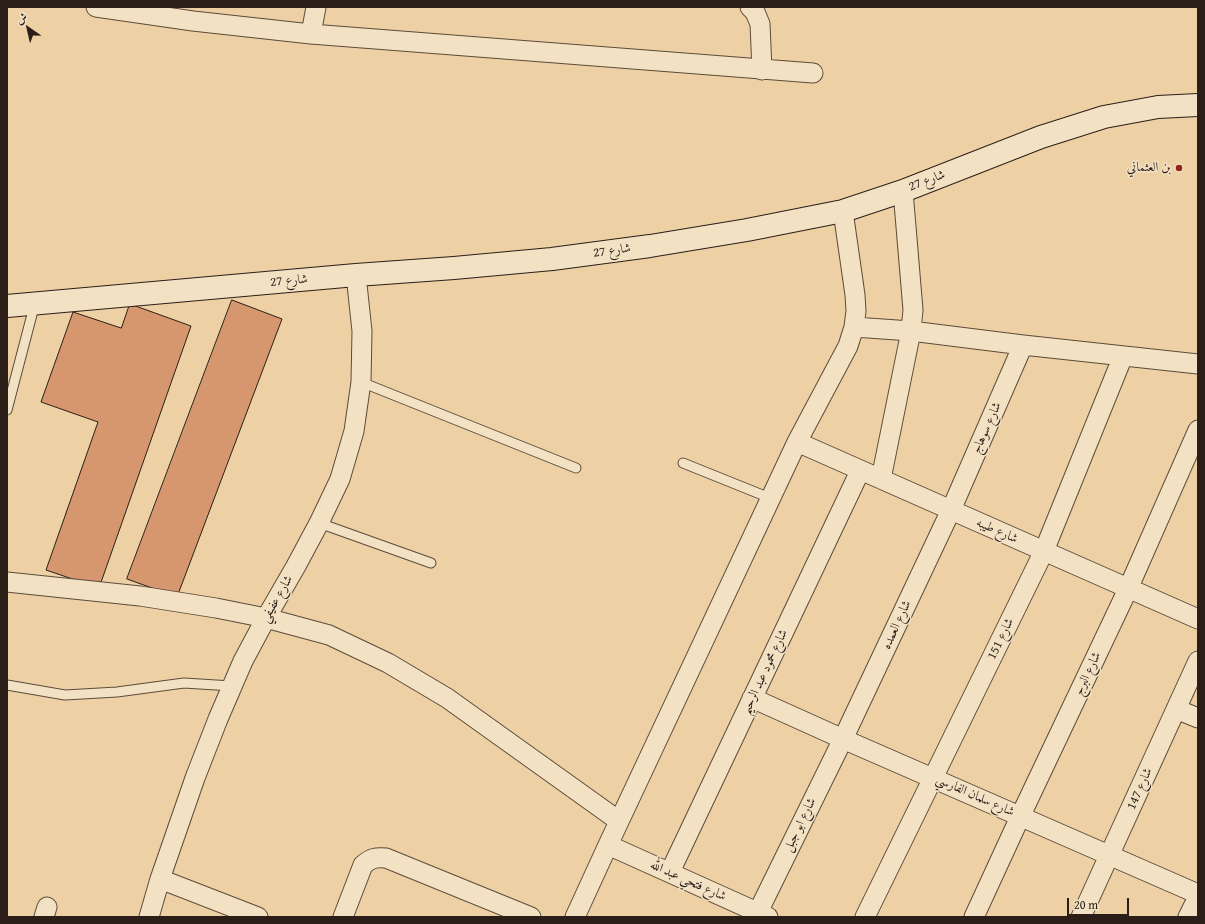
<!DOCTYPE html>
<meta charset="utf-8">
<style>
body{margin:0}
#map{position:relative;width:1205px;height:924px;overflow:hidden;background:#edd1a4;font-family:"Gentium Book Plus",Amiri,serif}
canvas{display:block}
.frame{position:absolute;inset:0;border:8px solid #2b1e18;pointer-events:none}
.north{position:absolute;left:8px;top:8px;width:40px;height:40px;-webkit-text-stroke:3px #f3e1c4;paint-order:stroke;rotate:326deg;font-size:11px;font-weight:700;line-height:16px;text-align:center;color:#2b1e18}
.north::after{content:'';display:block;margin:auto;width:14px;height:18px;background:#2b1e18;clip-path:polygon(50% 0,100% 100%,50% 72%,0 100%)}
.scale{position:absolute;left:1067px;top:898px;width:62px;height:18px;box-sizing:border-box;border:2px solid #2b1e18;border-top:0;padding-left:5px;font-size:12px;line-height:14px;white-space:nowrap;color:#2b1e18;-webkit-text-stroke:3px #f3e1c4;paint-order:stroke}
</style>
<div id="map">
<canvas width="1205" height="924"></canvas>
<div class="frame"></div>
<div class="north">ش</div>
<div class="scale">20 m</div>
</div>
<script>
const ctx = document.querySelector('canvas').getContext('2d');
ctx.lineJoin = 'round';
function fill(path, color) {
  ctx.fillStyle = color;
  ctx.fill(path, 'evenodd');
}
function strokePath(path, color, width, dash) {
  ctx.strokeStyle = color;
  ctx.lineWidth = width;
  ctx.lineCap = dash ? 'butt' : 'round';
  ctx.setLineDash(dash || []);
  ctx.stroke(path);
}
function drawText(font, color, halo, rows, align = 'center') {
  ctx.font = font + ' "Gentium Book Plus",Amiri,serif';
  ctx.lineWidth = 3;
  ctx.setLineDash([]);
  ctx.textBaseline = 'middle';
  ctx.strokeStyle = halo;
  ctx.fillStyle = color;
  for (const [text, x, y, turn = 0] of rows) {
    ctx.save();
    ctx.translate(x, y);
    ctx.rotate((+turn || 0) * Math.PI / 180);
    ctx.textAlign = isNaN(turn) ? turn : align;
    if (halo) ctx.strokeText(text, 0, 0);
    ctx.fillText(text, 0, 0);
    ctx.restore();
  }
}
const building = new Path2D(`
 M232,300L282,319L177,597L127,579Z
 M130,304L191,326L99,588L46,570L98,422L41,402L73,312L121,328Z`);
fill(building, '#d6976e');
strokePath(building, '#2b1e18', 1);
const lane = new Path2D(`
 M361,382L576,468
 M7,410L35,303
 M683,463L770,498
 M319,523L431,563
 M7,685L65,695L117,692L184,683L232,686`);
const street = new Path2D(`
 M96,7L193,21L311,34L813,73
 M750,7L755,12L760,24L762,70
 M311,34L316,7
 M854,327L911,331L1023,345L1198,364
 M797,442L1198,619
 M881,479L911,331L913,310L903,191
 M7,582L140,596L216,608L266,618L329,635L388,663L447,698L619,821
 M752,698L843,739L1198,894
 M1176,709L1198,718
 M608,845L768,917
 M670,872L860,471
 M160,879L258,917
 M758,912L843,739L951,510L1023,345
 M44,917L47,907
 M149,917L160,879L195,778L218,719L243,661L266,618L296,566L319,523L340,479L354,431L361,382L362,331L356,275
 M343,917L363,865C371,858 376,857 386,858L531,917
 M575,917L608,845L797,442L848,346L854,327L856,311L855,295L843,211
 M865,917L1044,551L1123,356
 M974,917L1020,817L1128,589L1198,430
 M1081,917L1198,661
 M1188,917L1198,897`);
const secondary = new Path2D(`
 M7,306L356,275L454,268L552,259L650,246L747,230L843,211L903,191L1041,137L1104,117L1158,107L1198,105`);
strokePath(lane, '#5c4b3b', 11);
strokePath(street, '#5c4b3b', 21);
strokePath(secondary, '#2b1e18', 24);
strokePath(lane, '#f3e1c4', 9);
strokePath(street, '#f3e1c4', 19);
strokePath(secondary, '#f3e1c4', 22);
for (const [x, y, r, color] of [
 [1179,168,4,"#8f2418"]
]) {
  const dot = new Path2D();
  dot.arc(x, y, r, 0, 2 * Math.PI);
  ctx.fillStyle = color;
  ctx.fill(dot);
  strokePath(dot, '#f3e1c4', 1.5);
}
drawText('13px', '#2b1e18', '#f3e1c4', [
 ["بن العثماني",1171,168]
], 'right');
drawText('13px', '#2b1e18', '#f3e1c4', [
 ["شارع 27",927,181,-21],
 ["شارع 27",612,251,-8],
 ["شارع 27",289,281,-5],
 ["شارع سوهاج",987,428,-66],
 ["شارع طيبه",997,531,24],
 ["شارع عفيفي",277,599,-60],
 ["شارع العمده",897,625,-65],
 ["شارع 151",1001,639,-64],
 ["شارع محمود عبد الرحيم",765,672,-65],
 ["شارع البرج",1088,674,-65],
 ["شارع 147",1140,789,-66],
 ["شارع سلمان الفارسي",975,796,24],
 ["شارع ابو جبل",800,825,-64],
 ["شارع فتحي عبد الله",688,881,24]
]);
</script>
